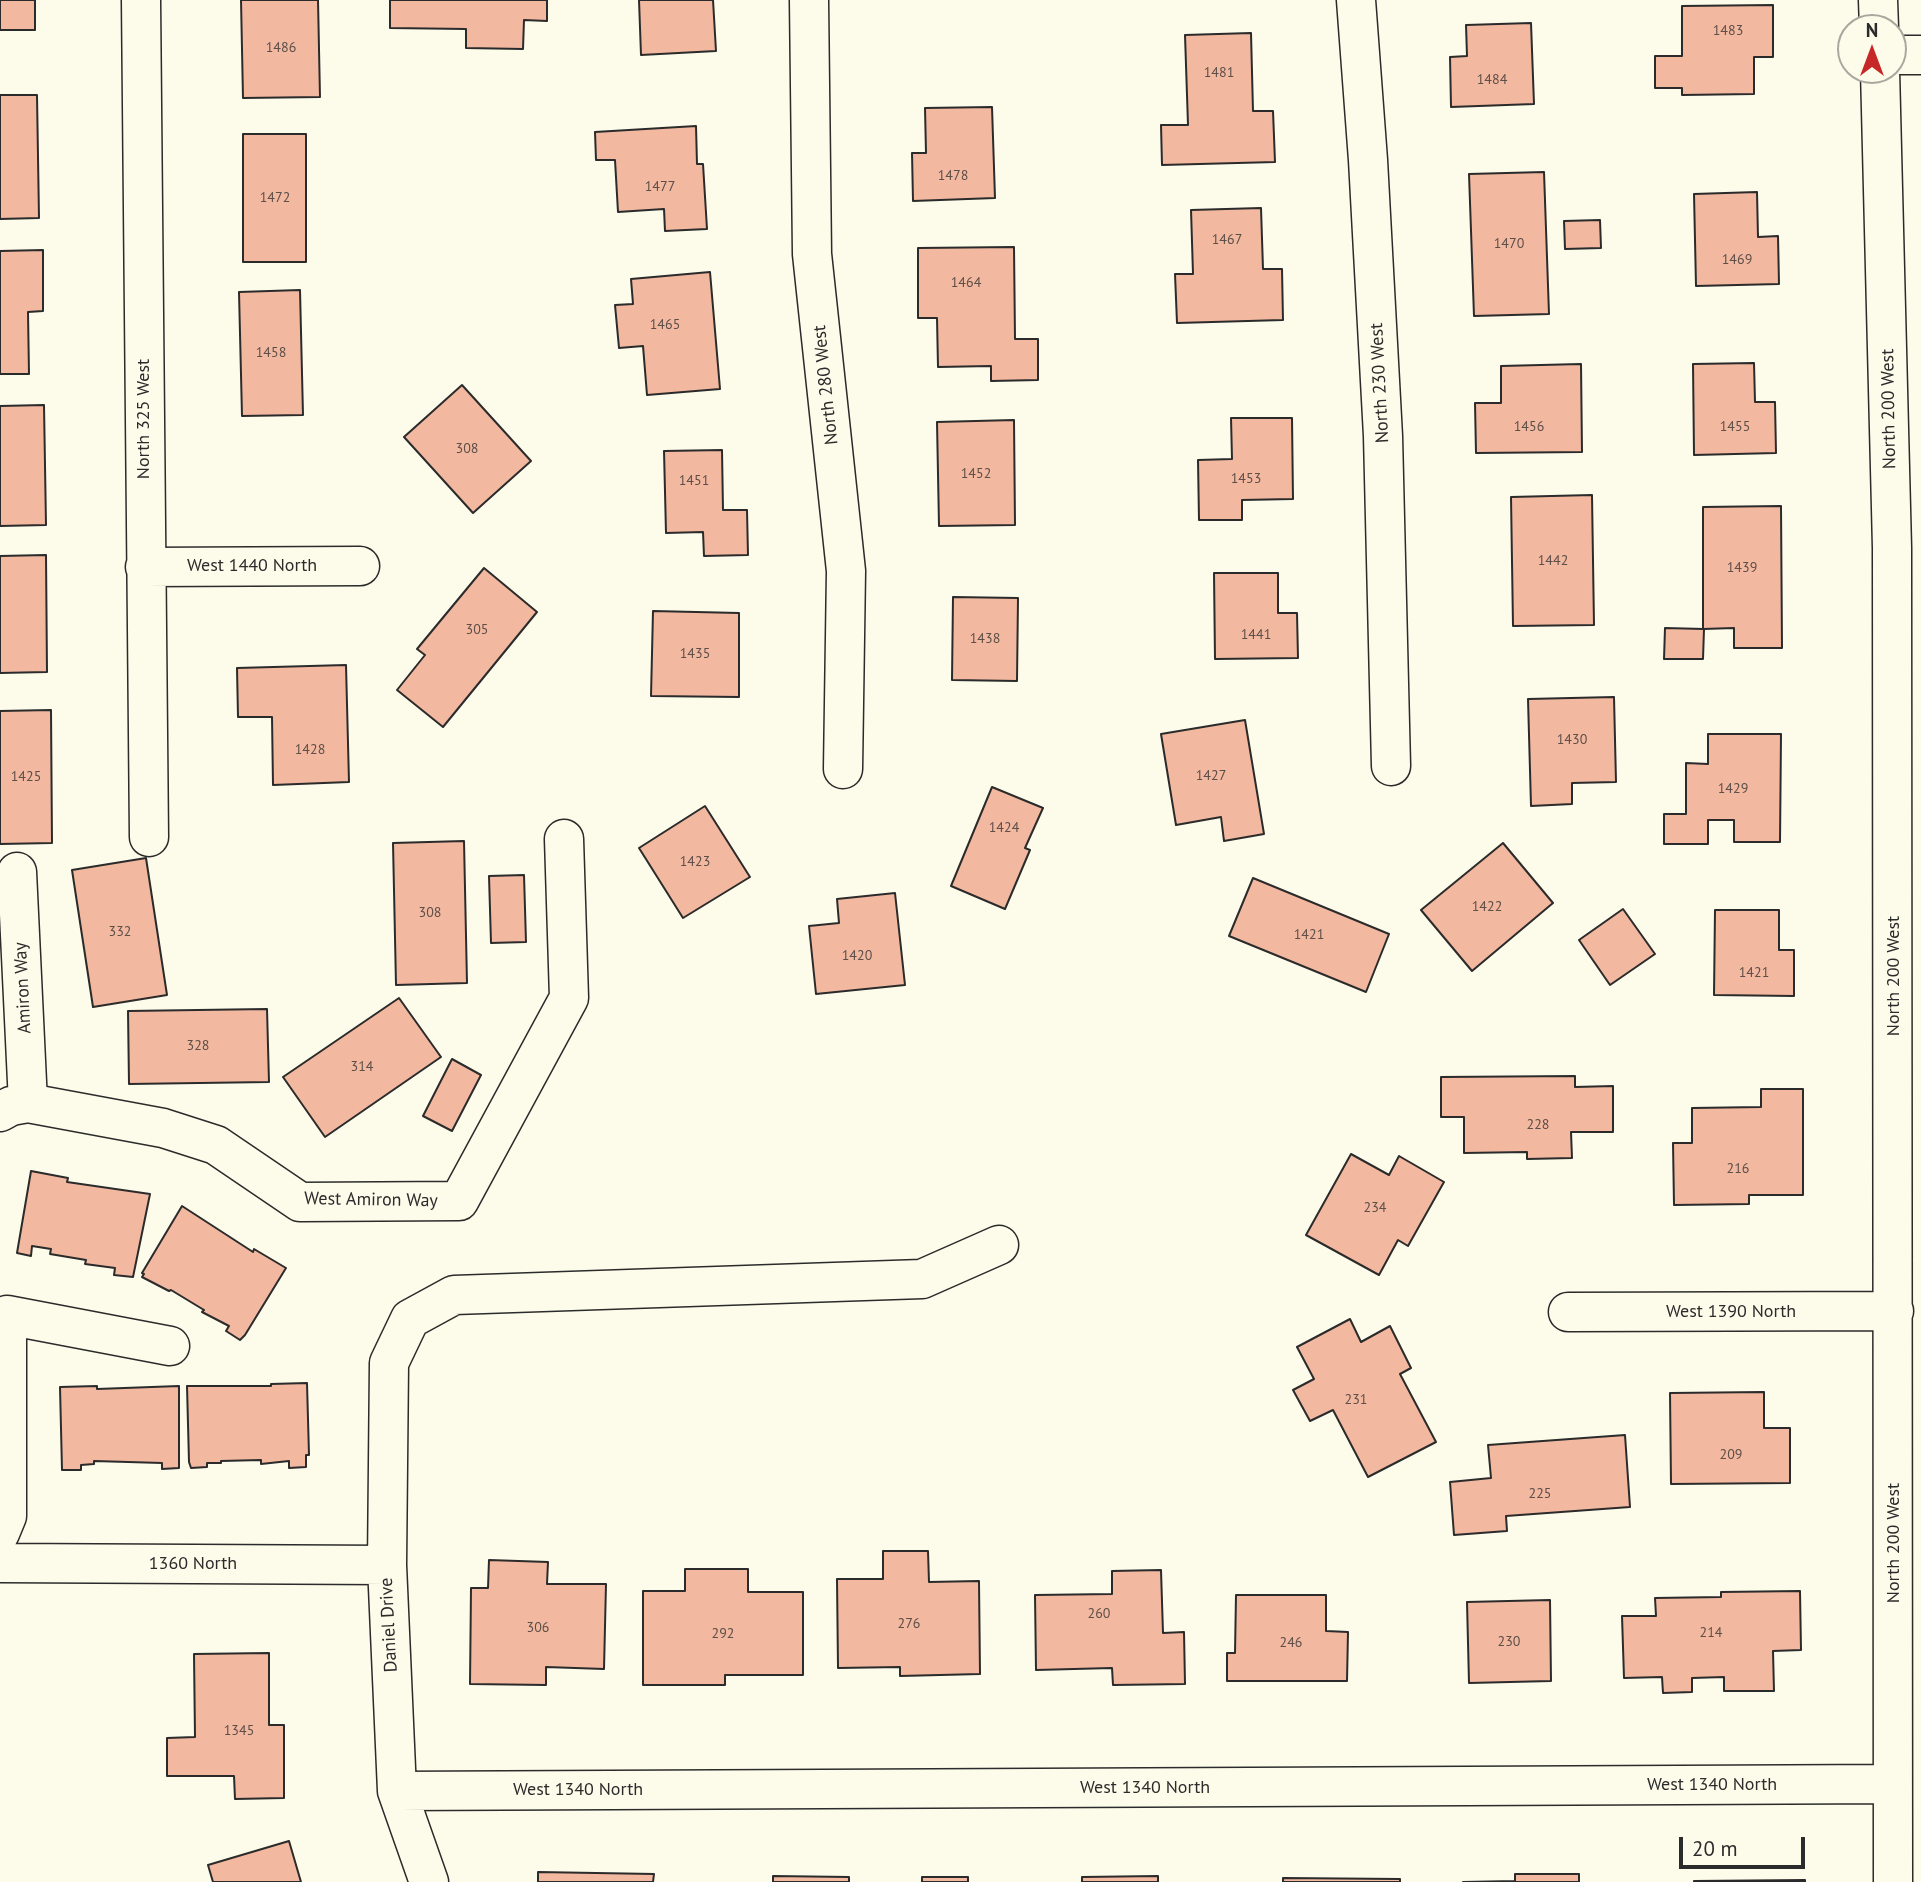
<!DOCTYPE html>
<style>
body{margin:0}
#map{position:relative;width:1921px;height:1882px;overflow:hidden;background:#fdfbea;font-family:"PT Sans",sans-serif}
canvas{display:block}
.north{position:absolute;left:1837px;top:14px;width:70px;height:70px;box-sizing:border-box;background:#fdfbea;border:2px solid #a9a89e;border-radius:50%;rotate:0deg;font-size:19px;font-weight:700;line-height:28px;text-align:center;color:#2b2b2b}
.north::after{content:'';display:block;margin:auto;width:24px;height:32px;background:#c62828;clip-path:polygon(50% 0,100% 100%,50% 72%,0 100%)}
.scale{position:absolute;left:1679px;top:1837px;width:126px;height:32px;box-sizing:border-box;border:4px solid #2b2b2b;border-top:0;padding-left:9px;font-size:21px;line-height:24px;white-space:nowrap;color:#2b2b2b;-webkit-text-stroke:5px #fdfbea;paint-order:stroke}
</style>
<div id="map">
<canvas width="1921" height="1882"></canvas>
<div class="north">N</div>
<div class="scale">20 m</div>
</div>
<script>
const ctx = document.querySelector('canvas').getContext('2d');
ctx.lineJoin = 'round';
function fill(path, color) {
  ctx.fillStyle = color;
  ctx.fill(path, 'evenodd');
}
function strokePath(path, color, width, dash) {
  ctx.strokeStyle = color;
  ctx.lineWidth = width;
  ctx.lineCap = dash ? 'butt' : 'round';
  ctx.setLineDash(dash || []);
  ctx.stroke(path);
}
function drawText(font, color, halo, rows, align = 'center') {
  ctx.font = font + ' "PT Sans",sans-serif';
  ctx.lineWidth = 5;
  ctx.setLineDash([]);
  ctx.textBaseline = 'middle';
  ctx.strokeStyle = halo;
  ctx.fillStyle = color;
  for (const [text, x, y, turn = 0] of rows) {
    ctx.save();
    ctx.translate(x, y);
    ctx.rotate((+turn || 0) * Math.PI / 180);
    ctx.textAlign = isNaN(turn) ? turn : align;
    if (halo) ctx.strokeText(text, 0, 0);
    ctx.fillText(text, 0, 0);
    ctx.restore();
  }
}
const building = new Path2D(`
 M0,0H35V30H0Z
 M241,0H318L320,97L243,98Z
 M390,0H547V21L524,20L523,49L466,48V29L390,28Z
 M639,0H713L716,51L641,55Z
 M1773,5V57H1754V94L1682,95V88H1655V56H1682V6Z
 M1531,23L1534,104L1451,107L1450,57L1467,56L1466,25Z
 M1251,33L1253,111H1273L1275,162L1162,165L1161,125H1188L1185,35Z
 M0,95H37L39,218L0,219Z
 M992,107L995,198L913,201L912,153H926L925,108Z
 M696,126L697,164H703L707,229L665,231L664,209L618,212L615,160H596L595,132Z
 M243,134H306V262H243Z
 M1544,172L1549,314L1474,316L1469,174Z
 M1757,192L1758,237L1778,236L1779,284L1696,286L1694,194Z
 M1261,208L1263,269H1282L1283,320L1177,323L1175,274H1193L1191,210Z
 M1600,220L1601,248L1565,249L1564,221Z
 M1014,247L1015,339H1038V380L991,381V366L938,367L937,318H918V248Z
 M43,250V311L28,312L29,374H0V251Z
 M710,272L720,389L647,395L643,346L619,348L615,305L633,304L631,279Z
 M300,290L303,415L242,416L239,292Z
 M1754,363L1755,402H1775L1776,453L1694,455L1693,364Z
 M1581,364L1582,452L1476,453L1475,403H1501V366Z
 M462,385L531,461L473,513L404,437Z
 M44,405L46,525L0,526V406Z
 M1231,418H1292L1293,499L1242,500V520H1199L1198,460L1232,459Z
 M1014,420L1015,525L939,526L937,422Z
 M722,450L723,510H747L748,555L704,556L703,532L666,533L664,451Z
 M1592,495L1594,625L1513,626L1511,497Z
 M1781,506L1782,648H1734V628L1703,629V507Z
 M46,555L47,672L0,673V556Z
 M484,568L537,612L443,727L397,690L425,655L417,649Z
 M1214,573H1278V613H1297L1298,658L1215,659Z
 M953,597L1018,598L1017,681L952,680Z
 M653,611L739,613V697L651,696Z
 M1665,628L1704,629L1703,659H1664Z
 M346,665L349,782L273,785L272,717H238L237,668Z
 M1614,697L1616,782L1572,783V804L1531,806L1528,699Z
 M51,710L52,843L0,844V711Z
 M1245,720L1264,834L1224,841L1221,817L1176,825L1161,734Z
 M1708,734H1781L1780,842H1734V820H1708V844H1664V814H1686V763L1708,764Z
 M992,787L1043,808L1025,848L1030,850L1005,909L951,886Z
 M705,806L750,877L683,918L639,848Z
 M464,841L467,983L396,985L393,843Z
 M1503,843L1553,903L1472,971L1421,910Z
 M146,858L167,995L93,1007L72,870Z
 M524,875L526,942L491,943L489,876Z
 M1253,878L1389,934L1366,992L1229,936Z
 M895,893L905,985L816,994L809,926L839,923L837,899Z
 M1623,909L1655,954L1610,985L1579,940Z
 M1715,910H1779V950H1794V996L1714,995Z
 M399,998L441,1057L325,1137L283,1077Z
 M267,1009L269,1082L129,1084L128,1011Z
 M452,1059L481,1075L452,1131L423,1116Z
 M1575,1076V1087L1613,1086V1132H1571L1572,1158L1527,1159V1152L1464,1153V1117H1441V1077Z
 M1761,1089H1803V1195H1749V1204L1674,1205L1673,1143H1692V1108L1761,1107Z
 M1351,1154L1389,1175L1399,1156L1444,1182L1408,1246L1398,1240L1379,1275L1306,1235Z
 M31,1171L68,1178L67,1182L150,1194L133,1277L114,1275L115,1268L85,1264L86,1260L50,1254L51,1249L32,1246L31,1256L17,1253Z
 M182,1206L253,1252L254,1249L286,1268L245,1335L240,1340L226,1331L229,1326L202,1312L204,1310L171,1290L169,1291L142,1277L144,1274L142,1273Z
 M1350,1319L1361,1342L1390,1326L1411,1368L1400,1374L1436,1442L1368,1477L1333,1410L1310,1421L1293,1390L1314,1379L1297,1347Z
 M307,1383L309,1455H306V1467L289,1468V1461L261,1464V1460L221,1461V1463H207V1467L191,1468L189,1462L187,1386H271V1384Z
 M97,1386V1389L179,1386V1468L162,1469V1463L94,1461V1464L81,1465V1470H62L60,1387Z
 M1764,1392V1428H1790V1483L1671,1484L1670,1393Z
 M1625,1435L1630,1507L1506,1516L1507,1531L1454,1535L1450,1482L1491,1478L1488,1445Z
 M883,1551H928L929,1582L979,1581L980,1674L900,1676V1667L838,1668L837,1579H883Z
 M489,1560L548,1562L547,1584H606L604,1669L546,1667V1685L470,1684L471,1588H488Z
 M685,1569H748V1592H803V1675H725V1685H643V1591H685Z
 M1161,1570L1163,1633L1184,1632L1185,1684L1113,1685L1112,1668L1036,1670L1035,1595L1112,1594V1571Z
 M1800,1591L1801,1650L1773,1651L1774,1691H1724V1677L1692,1678V1692L1663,1693L1662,1677L1624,1678L1622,1616H1656L1655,1598L1721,1597V1592Z
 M1236,1595H1326V1631L1348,1632L1347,1681H1227V1653H1235Z
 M1550,1600L1551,1681L1469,1683L1467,1602Z
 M269,1653V1725H284V1798L235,1799L234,1776H167V1738L195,1737L194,1654Z
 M289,1841L301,1882H213L208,1865Z
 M538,1872L654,1874L653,1882H538Z
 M1515,1874H1579V1882H1463L1515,1881Z
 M773,1876L849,1877V1882H773Z
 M1158,1876V1882H1082V1877Z
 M922,1877H968V1882H922Z
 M1283,1878L1400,1879V1882H1283Z
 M1805,1880V1882H1694V1881Z`);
fill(building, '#f2b8a0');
strokePath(building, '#2b2b2b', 2);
const minor = new Path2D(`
 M141,0L149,837
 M809,0L812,254L846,571L843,769
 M1356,0L1368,160L1383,436L1391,766
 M1878,0L1879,28
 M1893,55H1921
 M1880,70L1892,548L1893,1882
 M145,567L360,566
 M17,872L28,1103
 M0,1112L11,1106L28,1103L163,1128L216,1145L300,1202L459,1201L569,998L564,839
 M1568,1312L1894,1311
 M0,1533L7,1516V1315L170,1346
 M0,1563L387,1565
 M397,1791L1893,1784
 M429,1882L397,1791L387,1565L389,1363L410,1319L454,1295L922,1279L999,1245`);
strokePath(minor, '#2b2b2b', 41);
strokePath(minor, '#fdfbea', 38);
drawText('14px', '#5d4e48', null, [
 ["1483",1728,31],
 ["1486",281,48],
 ["1481",1219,73],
 ["1484",1492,80],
 ["1478",953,176],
 ["1477",660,187],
 ["1472",275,198],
 ["1467",1227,240],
 ["1470",1509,244],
 ["1469",1737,260],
 ["1464",966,283],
 ["1465",665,325],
 ["1458",271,353],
 ["1456",1529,427],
 ["1455",1735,427],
 ["308",467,449],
 ["1452",976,474],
 ["1453",1246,479],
 ["1451",694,481],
 ["1442",1553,561],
 ["1439",1742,568],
 ["305",477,630],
 ["1441",1256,635],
 ["1438",985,639],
 ["1435",695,654],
 ["1430",1572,740],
 ["1428",310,750],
 ["1427",1211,776],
 ["1425",26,777],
 ["1429",1733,789],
 ["1424",1004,828],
 ["1423",695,862],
 ["1422",1487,907],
 ["308",430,913],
 ["332",120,932],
 ["1421",1309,935],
 ["1420",857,956],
 ["1421",1754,973],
 ["328",198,1046],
 ["314",362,1067],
 ["228",1538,1125],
 ["216",1738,1169],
 ["234",1375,1208],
 ["231",1356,1400],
 ["209",1731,1455],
 ["225",1540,1494],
 ["260",1099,1614],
 ["276",909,1624],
 ["306",538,1628],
 ["214",1711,1633],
 ["292",723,1634],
 ["230",1509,1642],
 ["246",1291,1643],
 ["1345",239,1731]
]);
drawText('18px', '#2b2b2b', '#fdfbea', [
 ["North 230 West",1380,383,-93],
 ["North 280 West",826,385,-96],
 ["North 200 West",1889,409,-91],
 ["North 325 West",144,419,-90],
 ["West 1440 North",252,566],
 ["North 200 West",1894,976,-90],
 ["Amiron Way",23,988,-93],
 ["West Amiron Way",371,1200,1],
 ["West 1390 North",1731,1312],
 ["North 200 West",1894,1543,-90],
 ["1360 North",193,1564],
 ["Daniel Drive",389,1625,-93],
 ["West 1340 North",1712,1785],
 ["West 1340 North",1145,1788],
 ["West 1340 North",578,1790]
]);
</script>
